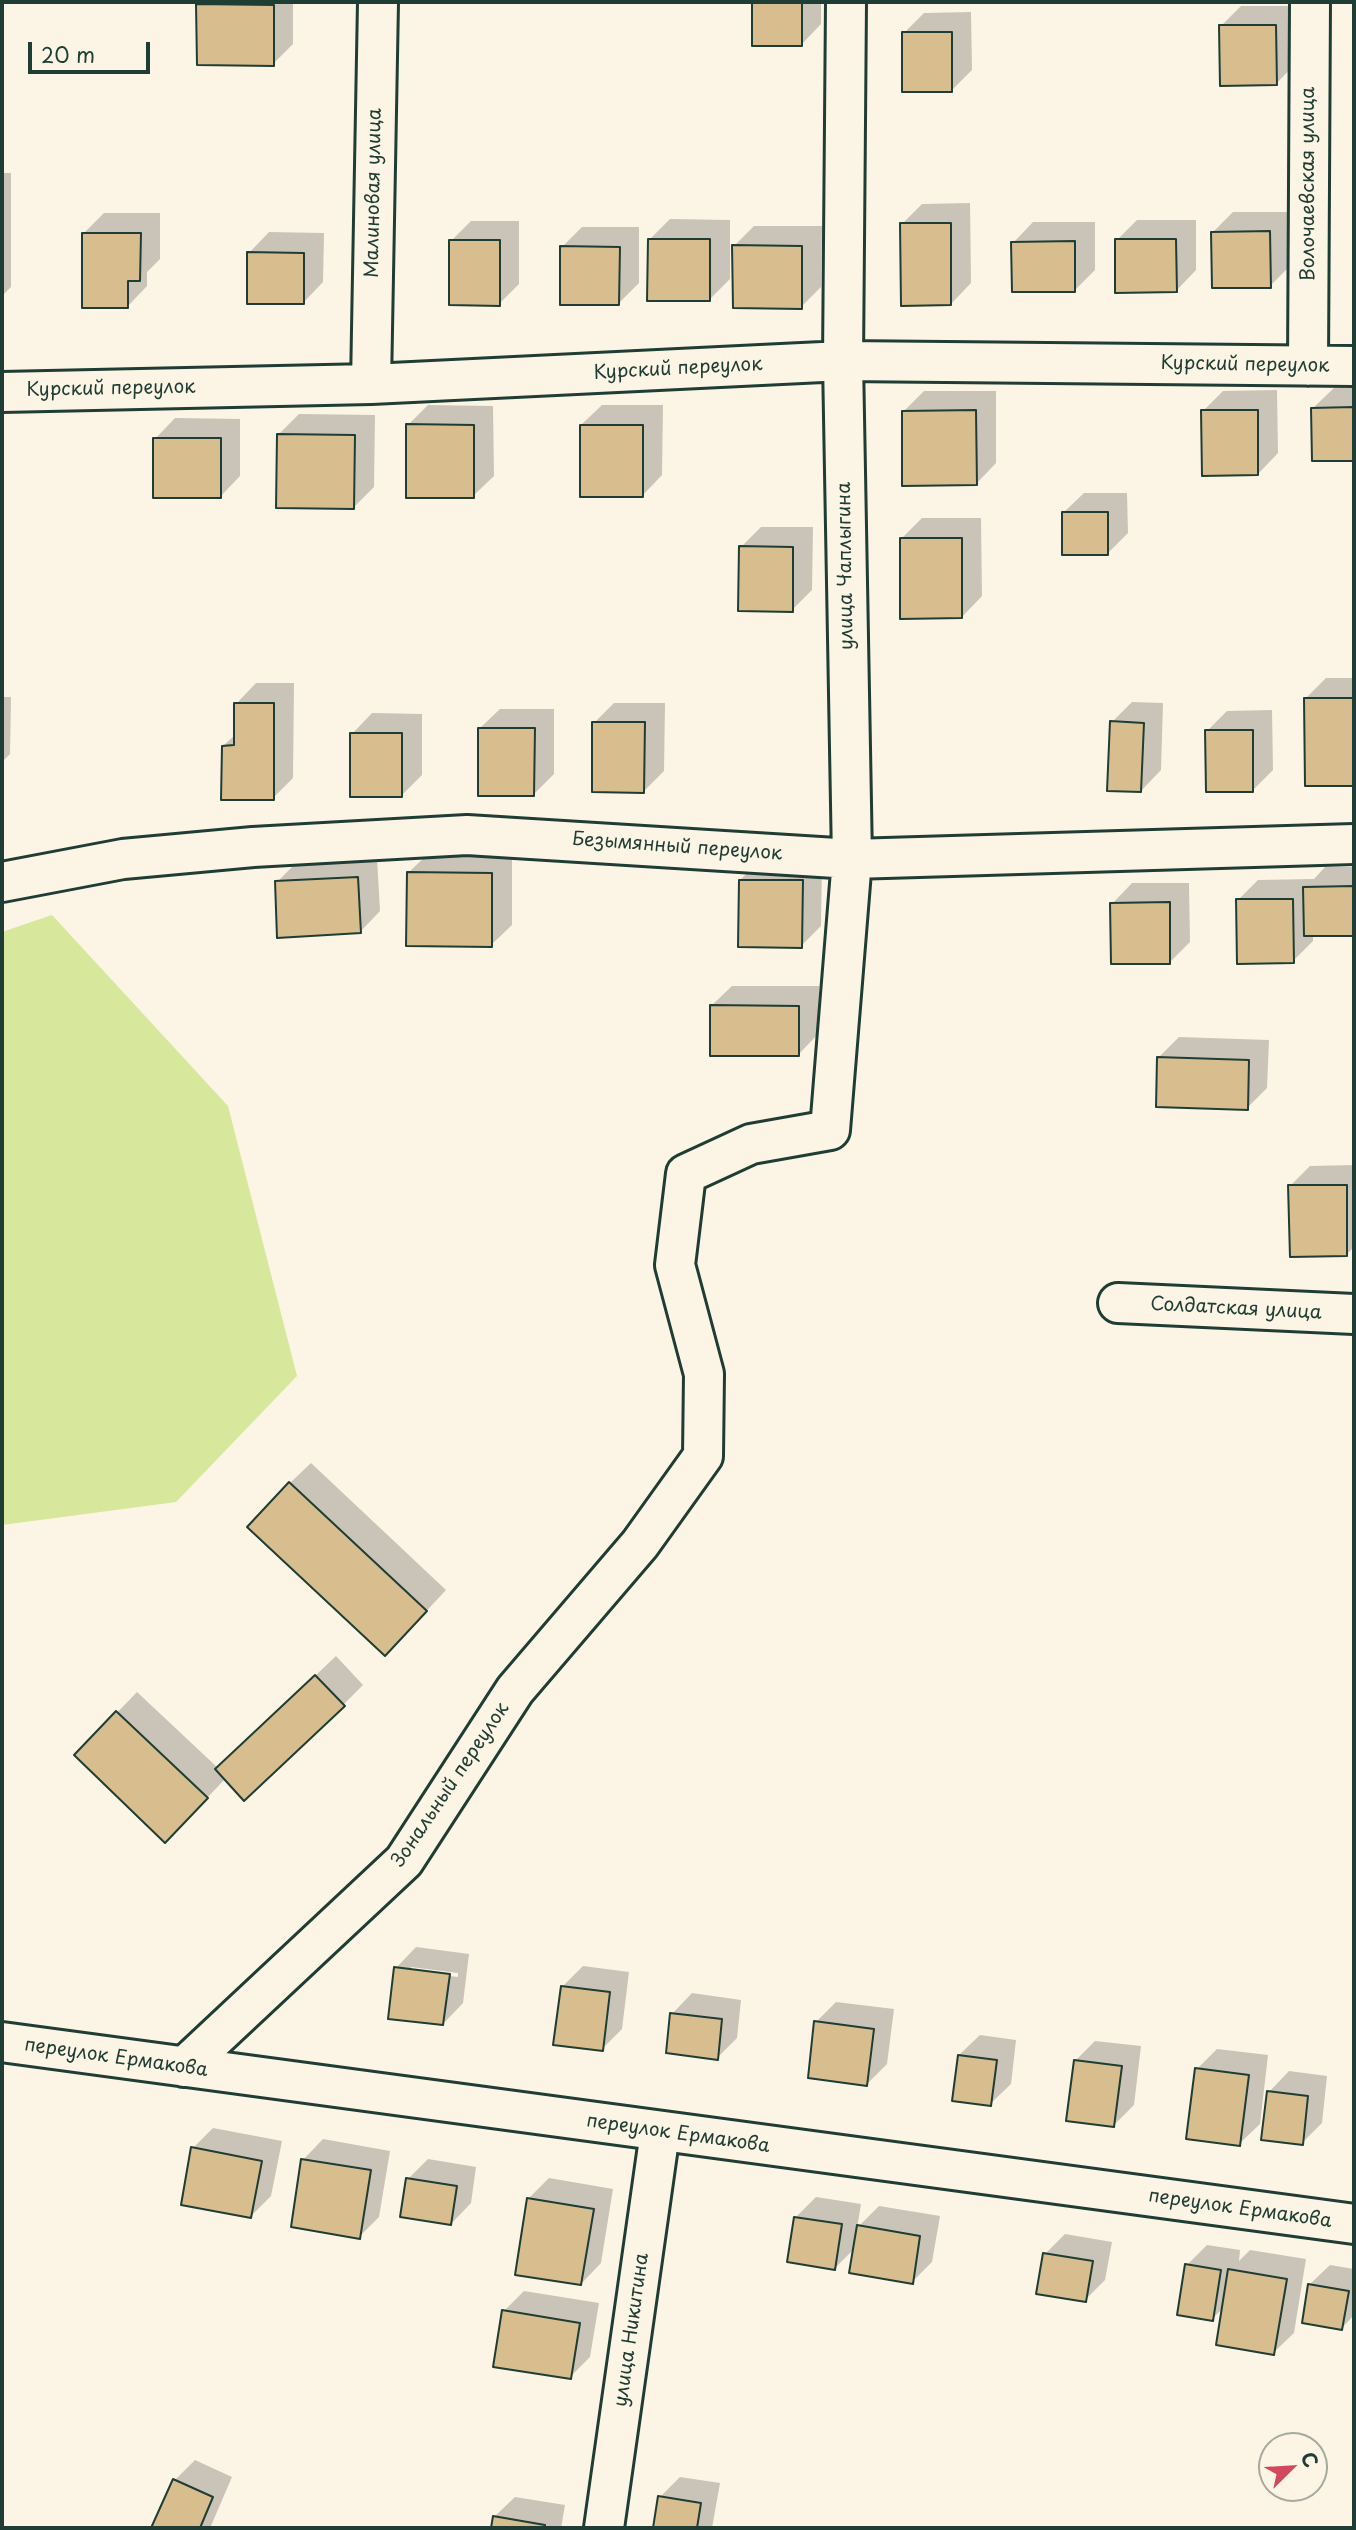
<!DOCTYPE html>
<meta charset="utf-8">
<style>
body{margin:0}
#map{position:relative;width:1356px;height:2530px;overflow:hidden;background:#fcf5e5;font-family:"Playpen Sans",sans-serif}
canvas{display:block}
.frame{position:absolute;inset:0;border:4px solid #1f3d34;pointer-events:none}
.north{position:absolute;left:1258px;top:2432px;width:70px;height:70px;box-sizing:border-box;background:#fcf5e5;border:2px solid #a4ab9e;border-radius:50%;rotate:66deg;font-size:19px;font-weight:700;line-height:28px;text-align:center;color:#1f3d34}
.north::after{content:'';display:block;margin:auto;width:24px;height:32px;background:#d1495b;clip-path:polygon(50% 0,100% 100%,50% 72%,0 100%)}
.scale{position:absolute;left:28px;top:42px;width:122px;height:32px;box-sizing:border-box;border:4px solid #1f3d34;border-top:0;padding-left:9px;font-size:21px;line-height:24px;white-space:nowrap;color:#1f3d34;-webkit-text-stroke:5px #fcf5e5;paint-order:stroke}
</style>
<div id="map">
<canvas width="1356" height="2530"></canvas>
<div class="frame"></div>
<div class="north">С</div>
<div class="scale">20 m</div>
</div>
<script>
const ctx = document.querySelector('canvas').getContext('2d');
ctx.lineJoin = 'round';
function fill(path, color) {
  ctx.fillStyle = color;
  ctx.fill(path, 'evenodd');
}
function strokePath(path, color, width, dash) {
  ctx.strokeStyle = color;
  ctx.lineWidth = width;
  ctx.lineCap = dash ? 'butt' : 'round';
  ctx.setLineDash(dash || []);
  ctx.stroke(path);
}
function drawText(font, color, halo, rows, align = 'center') {
  ctx.font = font + ' "Playpen Sans",sans-serif';
  ctx.lineWidth = 5;
  ctx.setLineDash([]);
  ctx.textBaseline = 'middle';
  ctx.strokeStyle = halo;
  ctx.fillStyle = color;
  for (const [text, x, y, turn = 0] of rows) {
    ctx.save();
    ctx.translate(x, y);
    ctx.rotate((+turn || 0) * Math.PI / 180);
    ctx.textAlign = isNaN(turn) ? turn : align;
    if (halo) ctx.strokeText(text, 0, 0);
    ctx.fillText(text, 0, 0);
    ctx.restore();
  }
}
fill(new Path2D(`
 M52,915L228,1106L297,1376L176,1502L2,1525V932Z`), '#d7e79b');
fill(new Path2D(`
 M202,2H293V44L273,64L198,5Z
 M754,2H821V24L801,45L754,44Z
 M1241,6H1296V63L1276,84L1221,26Z
 M971,12L972,70L952,90L904,33L924,13Z
 M2,173H11V287L2,296Z
 M970,203L971,283L951,304L902,224L922,204Z
 M1233,212H1290V266L1270,286L1213,232Z
 M104,213H160V259L147,272V286L127,307L84,233Z
 M670,219L730,220V279L709,300L649,240Z
 M1137,220H1196V270L1176,291L1117,240Z
 M471,221H519V284L499,304L451,241Z
 M1033,222H1095V270L1075,290L1013,243Z
 M754,226H822L821,287L801,307L734,246Z
 M582,227H639V283L619,303L562,247Z
 M269,232L324,233L323,282L303,303L249,253Z
 M1334,388H1354V459H1314L1313,408Z
 M1277,390L1278,453L1258,474L1203,411L1223,391Z
 M924,391H996V463L976,484L903,412Z
 M428,405L493,406L494,476L473,496L408,425Z
 M602,405H663L662,475L642,496L581,425Z
 M299,414L375,415L374,487L354,507L278,435Z
 M175,418L240,419V476L220,497L155,439Z
 M1084,493H1127L1128,533L1108,553L1063,513Z
 M922,518H981L982,596L962,617L901,539Z
 M761,527H813L812,590L792,610L741,547Z
 M1326,678H1354V784H1307L1306,698Z
 M256,683H294L293,778L273,798L223,746L236,734V704Z
 M2,697H11L10,754L2,762Z
 M1132,702L1163,703L1161,770L1141,791L1112,722Z
 M614,703H665L664,771L644,791L594,723Z
 M500,709H554V774L533,795L479,729Z
 M1272,710L1273,770L1253,790L1207,731L1227,711Z
 M372,713L422,714V775L402,795L352,734Z
 M429,853L512,854V925L491,945L408,873Z
 M377,858L380,911L360,932L277,882L297,862Z
 M761,860H822L821,926L801,946L740,880Z
 M1325,867H1354V934L1313,935V941L1293,961L1238,900L1258,880L1314,879Z
 M1132,883H1189L1190,942L1170,962L1112,904Z
 M732,986H819L818,1034L798,1055L711,1006Z
 M1179,1037L1269,1040L1267,1088L1247,1108L1159,1057Z
 M1354,1165V1247L1346,1255L1290,1186L1310,1166Z
 M311,1463L446,1590L405,1634L290,1483Z
 M336,1656L363,1685L343,1705L226,1778L185,1821L76,1755L137,1692L218,1768Z
 M416,1947L469,1954L463,2003L443,2024L396,1968ZM411,1967L458,1973V1977L411,1971Z
 M583,1966L629,1972L622,2029L602,2049L562,1987Z
 M692,1993L741,2000L737,2038L717,2058L672,2014Z
 M836,2002L894,2009L887,2064L867,2084L816,2022Z
 M980,2035L1016,2040L1011,2084L990,2104L959,2055Z
 M1095,2041L1141,2046L1134,2105L1114,2125L1075,2061Z
 M1217,2049L1268,2055L1260,2124L1239,2144L1197,2069Z
 M1289,2071L1327,2076L1322,2123L1302,2143L1269,2092Z
 M213,2128L282,2141L271,2196L251,2216L193,2148Z
 M323,2139L390,2151L379,2217L359,2237L303,2160Z
 M428,2159L476,2167L471,2203L451,2224L408,2179Z
 M549,2178L613,2189L601,2263L581,2284L529,2198Z
 M816,2197L861,2204L857,2228L879,2206L940,2216L932,2262L912,2282L856,2247L834,2269L796,2217Z
 M1065,2234L1112,2242L1105,2280L1085,2300L1045,2254Z
 M1207,2245L1240,2250L1239,2261L1250,2250L1306,2259L1294,2333L1273,2353L1223,2308L1212,2319L1187,2265Z
 M1330,2265L1354,2269V2315L1342,2328L1309,2285Z
 M524,2291L599,2303L590,2357L570,2377L504,2311Z
 M195,2460L232,2477L210,2528H153L175,2480Z
 M680,2477L720,2483L712,2528H655L660,2497Z
 M515,2497L565,2505L561,2528H493L494,2517Z`), '#0003');
const building = new Path2D(`
 M752,2H802V46H752Z
 M196,4L274,5V66L197,65Z
 M1219,25H1276L1277,85L1220,86Z
 M902,32H952V92H902Z
 M900,223H951V305L901,306Z
 M1270,231L1271,288H1212L1211,232Z
 M82,233H141L140,281H128V308H82Z
 M648,239H710V301H647Z
 M1115,239H1176L1177,292L1115,293Z
 M449,240H500V306L449,305Z
 M1075,241V292H1012L1011,242Z
 M732,245L802,246V309L733,308Z
 M560,246L620,247L619,305H560Z
 M247,252L304,253V304H247Z
 M1354,407V461H1312L1311,408Z
 M976,410L977,485L902,486V411Z
 M1201,410H1258V475L1202,476Z
 M406,424L474,425V498H406Z
 M580,425H643V497H580Z
 M277,434L355,435L354,509L276,508Z
 M153,438H221V498H153Z
 M1062,512H1108V555H1062Z
 M900,538H962V618L900,619Z
 M739,546L793,547V612L738,611Z
 M1304,698H1354V786H1305Z
 M234,703H274V800H221L222,746L234,745Z
 M1110,721L1144,723L1141,792L1107,791Z
 M592,722H645L644,793L592,792Z
 M478,728H535L534,796H478Z
 M1205,730H1253V792H1206Z
 M350,733H402V797H350Z
 M407,872L492,873V947L406,946Z
 M358,877L361,933L277,938L275,881Z
 M739,880H803L802,948L738,947Z
 M1354,886V936H1304L1303,887Z
 M1236,899H1293L1294,963L1237,964Z
 M1170,902V964H1111L1110,903Z
 M710,1005L799,1006V1056H710Z
 M1157,1057L1249,1060L1248,1110L1156,1107Z
 M1288,1185H1347V1256L1290,1257Z
 M289,1482L427,1611L385,1656L247,1527Z
 M315,1675L345,1706L244,1801L215,1769Z
 M116,1711L208,1798L165,1843L74,1755Z
 M394,1967L450,1974L443,2025L388,2019Z
 M561,1986L610,1992L603,2051L553,2045Z
 M670,2013L722,2019L718,2060L666,2053Z
 M814,2021L874,2029L867,2086L808,2078Z
 M958,2055L997,2060L991,2106L952,2101Z
 M1074,2060L1122,2066L1114,2127L1066,2121Z
 M1195,2068L1249,2075L1240,2146L1186,2139Z
 M1267,2091L1308,2096L1303,2145L1261,2140Z
 M191,2147L262,2161L251,2218L181,2205Z
 M301,2159L371,2170L360,2239L291,2227Z
 M406,2178L457,2186L451,2225L400,2217Z
 M527,2198L594,2209L581,2285L515,2275Z
 M794,2217L842,2224L835,2270L787,2262Z
 M857,2225L920,2236L913,2284L849,2273Z
 M1043,2253L1093,2261L1086,2302L1036,2294Z
 M1185,2264L1221,2270L1213,2321L1177,2315Z
 M1228,2269L1287,2279L1274,2355L1216,2345Z
 M1308,2284L1349,2291L1342,2330L1302,2323Z
 M502,2310L580,2323L571,2379L493,2367Z
 M173,2479L213,2497L200,2528H151Z
 M658,2496L701,2503L697,2528H653Z
 M493,2516L545,2525V2528H491Z`);
fill(building, '#d8be8e');
strokePath(building, '#1f3d34', 2);
const minor = new Path2D(`
 M1308,366L1310,2
 M371,384L378,2
 M2,392L371,384L843,361L1354,366
 M2,882L123,859L253,847L467,835L852,859L1354,844
 M1118,1303L1354,1314
 M2,2042L1354,2224
 M184,2067L404,1861L515,1690L640,1544L703,1456L704,1374L675,1265L686,1174L751,1144L830,1130L852,859L843,361L846,2
 M604,2528L660,2132`);
strokePath(minor, '#1f3d34', 44);
strokePath(minor, '#fcf5e5', 38);
drawText('19px', '#1f3d34', '#fcf5e5', [
 ["Волочаевская улица",1309,184,-90],
 ["Малиновая улица",374,193,-89],
 ["Курский переулок",1245,365,1],
 ["Курский переулок",678,369,-3],
 ["Курский переулок",111,389,-1],
 ["улица Чаплыгина",846,566,-91],
 ["Безымянный переулок",677,847,4],
 ["Солдатская улица",1236,1309,3],
 ["Зональный переулок",451,1785,-56],
 ["переулок Ермакова",116,2058,8],
 ["переулок Ермакова",678,2134,8],
 ["переулок Ермакова",1240,2209,8],
 ["улица Никитина",632,2330,-82]
]);
</script>
